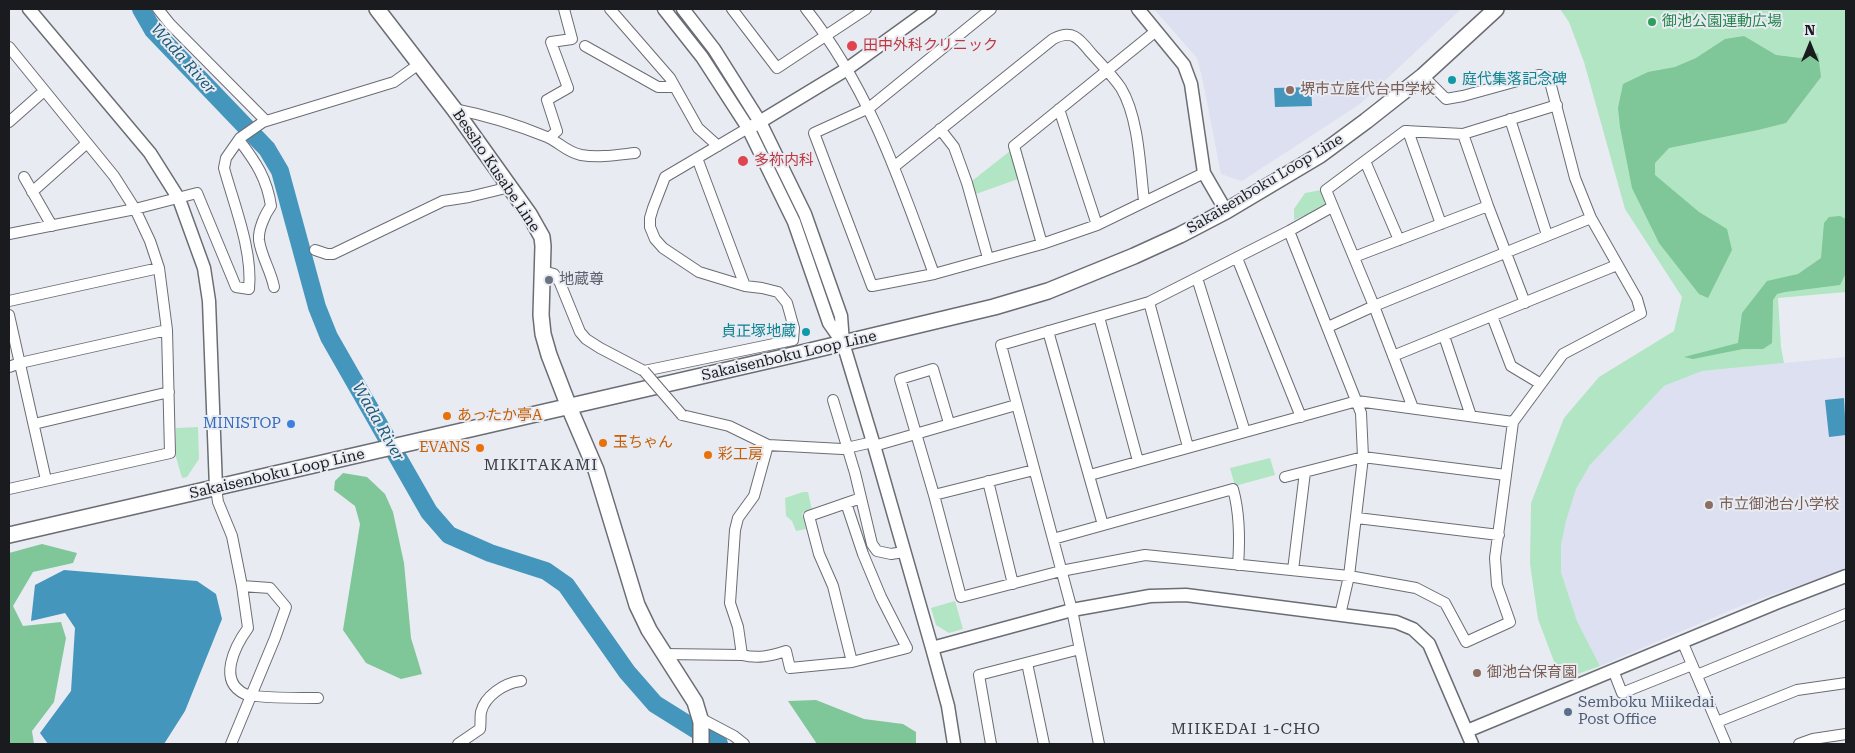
<!DOCTYPE html>
<meta charset="utf-8">
<style>
body{margin:0}
#map{position:relative;width:1855px;height:753px;overflow:hidden;background:#e9ebf3;font-family:"Roboto Serif",serif}
canvas{display:block}
.frame{position:absolute;inset:0;border:10px solid #1a1b1e;pointer-events:none}
.north{position:absolute;left:1785px;top:20px;width:50px;height:50px;-webkit-text-stroke:4px #e9ebf3;paint-order:stroke;rotate:0deg;font-size:14px;font-weight:700;line-height:20px;text-align:center;color:#1a1b1e}
.north::after{content:'';display:block;margin:auto;width:18px;height:22px;background:#1a1b1e;clip-path:polygon(50% 0,100% 100%,50% 72%,0 100%)}
</style>
<div id="map">
<canvas width="1855" height="753"></canvas>
<div class="frame"></div>
<div class="north">N</div>
</div>
<script>
const ctx = document.querySelector('canvas').getContext('2d');
ctx.lineJoin = 'round';
function fill(path, color) {
  ctx.fillStyle = color;
  ctx.fill(path, 'evenodd');
}
function strokePath(path, color, width, dash) {
  ctx.strokeStyle = color;
  ctx.lineWidth = width;
  ctx.lineCap = dash ? 'butt' : 'round';
  ctx.setLineDash(dash || []);
  ctx.stroke(path);
}
function drawText(font, color, halo, rows, align = 'center') {
  ctx.font = font + ' "Roboto Serif","Noto Sans JP",serif';
  ctx.lineWidth = 4;
  ctx.setLineDash([]);
  ctx.textBaseline = 'middle';
  ctx.strokeStyle = halo;
  ctx.fillStyle = color;
  for (const [text, x, y, turn = 0] of rows) {
    ctx.save();
    ctx.translate(x, y);
    ctx.rotate((+turn || 0) * Math.PI / 180);
    ctx.textAlign = isNaN(turn) ? turn : align;
    if (halo) ctx.strokeText(text, 0, 0);
    ctx.fillText(text, 0, 0);
    ctx.restore();
  }
}
fill(new Path2D(`
 M1154,9H1461L1360,104L1242,181L1221,174L1202,77L1197,58Z
 M1846,357V569L1743,605L1600,666L1577,621L1561,572V545L1566,521L1576,489L1590,465L1664,386L1702,371Z`), '#dce0f0');
fill(new Path2D(`
 M1560,9H1846V292L1778,298L1781,347L1784,363L1702,371L1664,386L1590,465L1576,489L1566,521L1561,545V572L1577,621L1600,666L1561,680L1538,619L1530,564L1531,503L1564,418L1599,377L1674,331L1682,297L1625,209L1584,62L1569,22Z
 M1010,151L1018,179L976,194L972,181Z
 M1321,190L1325,200V205L1322,208L1294,220V209L1305,193Z
 M198,427L199,459L187,477L182,478L176,457V428Z
 M1270,458L1275,475L1235,486L1230,468Z
 M803,492H808L812,510L802,513L806,529L796,531L792,521L786,516L785,498Z
 M955,601L963,629L949,633L936,625L931,608Z`), '#b2e5c3');
fill(new Path2D(`
 M1744,36L1776,55L1800,58L1818,53L1821,77L1786,123L1758,130L1669,148L1655,163V175L1699,212L1727,229L1732,250L1708,298L1699,294L1659,243L1632,188L1620,127L1618,108L1623,84L1648,72L1675,67L1696,58L1725,39Z
 M1840,216L1846,219V273L1840,285L1785,292L1777,294L1773,300L1772,343L1763,349H1743L1693,359L1684,357L1738,343L1742,313L1767,281L1798,274L1821,258L1824,223L1829,217Z
 M343,473L367,477L385,494L393,512L404,563L411,638L422,674L401,679L366,663L343,630L360,524L355,506L334,490L335,481Z
 M42,544L77,553L73,563L33,572L13,606L23,626L61,622L66,638L54,702L32,731L34,744H9V553Z
 M816,700L864,719L903,724L916,732V744H817L788,701Z`), '#7fc698');
fill(new Path2D(`
 M1311,87L1312,106L1275,107L1274,88Z
 M1844,398L1846,435L1829,437L1825,400Z
 M64,570L197,581L216,594L222,619L185,711L164,744H48L40,733L71,691L75,628L65,613L31,621L35,585Z`), '#4596bd');
strokePath(new Path2D(`
 M141,9L153,30L267,149L280,171L317,307L329,337L429,512L449,535L490,553L546,571L566,585L627,672L655,704L719,744`), '#4596bd', 18);
const minor = new Path2D(`
 M158,9L170,24L266,121
 M610,9L670,78L698,128L718,146
 M732,9L777,68L866,9
 M806,9C870,90 899,179 934,274
 M991,9L869,108L814,133L872,286L934,274L1042,244L1014,146L1156,31
 M585,46L658,87H675
 M9,47L114,176L135,209L150,241L159,268L167,330L170,453L9,489
 M454,109C485,115 518,125 547,137C559,142 566,152 581,155C599,158 617,155 635,153
 M1059,109L1097,225
 M1510,119L1547,235
 M9,122L44,91
 M940,129L954,147L967,183L988,258
 M1408,131L1441,224
 M1463,134L1488,206L1525,303
 M549,138L557,131L547,100L568,88L551,42L572,39L564,9
 M239,140C256,162 267,179 271,206C265,214 258,230 259,240C261,256 271,271 274,287
 M697,158L745,286
 M1365,161L1399,240
 M895,166L1053,39C1072,29 1079,38 1091,53C1101,64 1113,76 1121,88C1139,118 1140,167 1144,201
 M24,177L52,226
 M32,192L87,143
 M1289,231L1361,413L1363,457L1349,576L1340,615
 M9,234L135,209L197,193L236,287L249,289C253,251 234,205 224,168L226,158L240,138L263,122L394,82L419,64
 M1042,244L1097,225L1204,173
 M315,250L327,254H333L443,201L469,197L510,187
 M1354,257L1488,206
 M1237,258L1301,417
 M543,271L554,274L560,283L580,332L586,339L600,348L644,371L793,340L794,328L787,303L778,292L762,288L745,286L699,272L663,248L655,239L650,227V218L653,208L665,177L748,128
 M1197,278L1245,432
 M9,301L159,268
 M1149,302L1188,447
 M9,315L46,480
 M1492,316L1511,366L1541,384
 M1099,317L1138,461
 M1328,327L1374,306L1591,218
 M1048,331L1103,525
 M1444,336L1471,416
 M1393,356L1617,265
 M9,367L20,363L167,330
 M833,400L855,473L872,544L877,551L891,554L904,552
 M1413,408L1374,306L1326,190L1405,131L1463,134L1557,105
 M682,415L729,426L768,445L842,449L873,442
 M34,424L169,392
 M874,446L1016,405
 M1034,470L934,495L961,597L1061,571L1145,555L1349,576L1416,588L1445,603L1466,642L1510,622L1497,585L1495,558L1513,422L1563,354L1641,313L1637,299L1591,218L1575,178L1549,78L1545,76L1539,75L1463,96L1446,99L1423,76
 M1090,475L1357,401L1513,422
 M1285,477L1363,457L1506,475
 M988,481L1013,584
 M216,488L218,502L232,536L242,586L248,628C235,646 217,681 245,694C253,698 305,698 318,698
 M934,495L900,379L933,369L949,423
 M1357,518L1499,535
 M1053,539L1233,489C1240,514 1240,539 1238,565
 M1293,570L1305,472
 M1682,641L1726,744
 M663,654L742,655L738,627L730,603L735,530L738,518L754,496L768,445
 M742,655C758,659 770,656 786,651L790,668L852,662L907,648L881,597L863,554L846,503
 M852,662L833,586L819,554L809,516L861,498
 M1027,663L1044,744
 M1613,670L1622,693L1692,665
 M1697,675L1846,614
 M700,718L734,736L744,744
 M1717,722L1797,690L1846,683
 M231,744L275,638L286,607L270,588L242,586
 M458,744L480,729C481,723 480,718 481,712C485,696 504,683 521,681
 M991,744L979,675L1080,649
 M1099,744L1072,610L1001,345L1149,302L1289,231L1332,207
 M1799,744L1813,739L1846,734`);
const tertiary = new Path2D(`
 M29,9L150,153L179,199L204,268L209,301L216,488
 M664,9L702,57L748,128L794,222L829,323L843,343
 M683,9L714,49L760,122L805,214L841,316L843,343L873,442L932,648L948,706L954,744
 M1138,9L1184,65L1191,84L1204,173L1226,211
 M753,126L847,69L930,9
 M932,648L1072,610L1150,596L1186,595L1396,622L1413,629L1429,644L1472,744
 M1467,731L1776,603L1846,576`);
const secondary = new Path2D(`
 M377,9L454,109L529,214L542,237L543,246L541,315L543,334L549,355L569,407L596,470L637,605L649,630L695,702L701,722V744
 M9,535L797,354L994,307L1048,291L1134,256L1180,235L1226,211L1320,155L1366,121L1423,76L1496,9`);
strokePath(minor, '#6b6d74', 12);
strokePath(tertiary, '#6b6d74', 15);
strokePath(secondary, '#6b6d74', 18);
strokePath(minor, '#fff', 10);
strokePath(tertiary, '#fff', 12);
strokePath(secondary, '#fff', 15);
const minorBridge = new Path2D(`
 M644,371L682,415`);
strokePath(minorBridge, '#6b6d74', 12, []);
strokePath(minorBridge, '#fff', 10);
for (const [x, y, r, color] of [
 [1652,22,5,"#2e9e5b"],
 [852,46,6,"#e0444e"],
 [1452,80,5,"#0f9aa8"],
 [1290,90,5,"#8d6e63"],
 [743,161,6,"#e0444e"],
 [549,280,5,"#6b7280"],
 [806,332,5,"#0f9aa8"],
 [447,416,5,"#e8710a"],
 [291,424,5,"#3f7fe0"],
 [603,443,5,"#e8710a"],
 [480,448,5,"#e8710a"],
 [708,455,5,"#e8710a"],
 [1709,505,5,"#8d6e63"],
 [1477,673,5,"#8d6e63"],
 [1568,712,5,"#5c6f8a"]
]) {
  const dot = new Path2D();
  dot.arc(x, y, r, 0, 2 * Math.PI);
  ctx.fillStyle = color;
  ctx.fill(dot);
  strokePath(dot, '#e9ebf3', 2);
}
drawText('15px', '#27864d', '#e9ebf3', [
 ["御池公園運動広場",1662,22]
], 'left');
drawText('15px', '#be3a42', '#e9ebf3', [
 ["田中外科クリニック",863,46],
 ["多祢内科",754,161]
], 'left');
drawText('15px', '#0d838f', '#e9ebf3', [
 ["庭代集落記念碑",1462,80],
 ["貞正塚地蔵",796,332,"right"]
], 'left');
drawText('15px', '#785e54', '#e9ebf3', [
 ["堺市立庭代台中学校",1300,90],
 ["市立御池台小学校",1719,505],
 ["御池台保育園",1487,673]
], 'left');
drawText('15px', '#1a1b1e', '#e9ebf3', [
 ["Bessho Kusabe Line",496,171,56],
 ["Sakaisenboku Loop Line",1265,184,-31],
 ["Sakaisenboku Loop Line",789,356,-13],
 ["Sakaisenboku Loop Line",277,474,-13]
]);
drawText('15px', '#5b616d', '#e9ebf3', [
 ["地蔵尊",559,280]
], 'left');
drawText('15px', '#c56008', '#e9ebf3', [
 ["あったか亭A",457,416],
 ["玉ちゃん",613,443],
 ["EVANS",470,448,"right"],
 ["彩工房",718,455]
], 'left');
drawText('15px', '#366cbe', '#e9ebf3', [
 ["MINISTOP",281,424]
], 'right');
drawText('15px', '#4e5e75', '#e9ebf3', [
 ["Semboku Miikedai",1578,703],
 ["Post Office",1578,720]
], 'left');
drawText('italic 16px', '#1b5a75', '#e9ebf3', [
 ["Wada River",183,59,48],
 ["Wada River",378,422,60]
]);
ctx.letterSpacing = '1px';
drawText('16px', '#3e3f46', '#e9ebf3', [
 ["MIKITAKAMI",541,465],
 ["MIIKEDAI 1-CHO",1246,729]
]);
ctx.letterSpacing = '0px';
</script>
